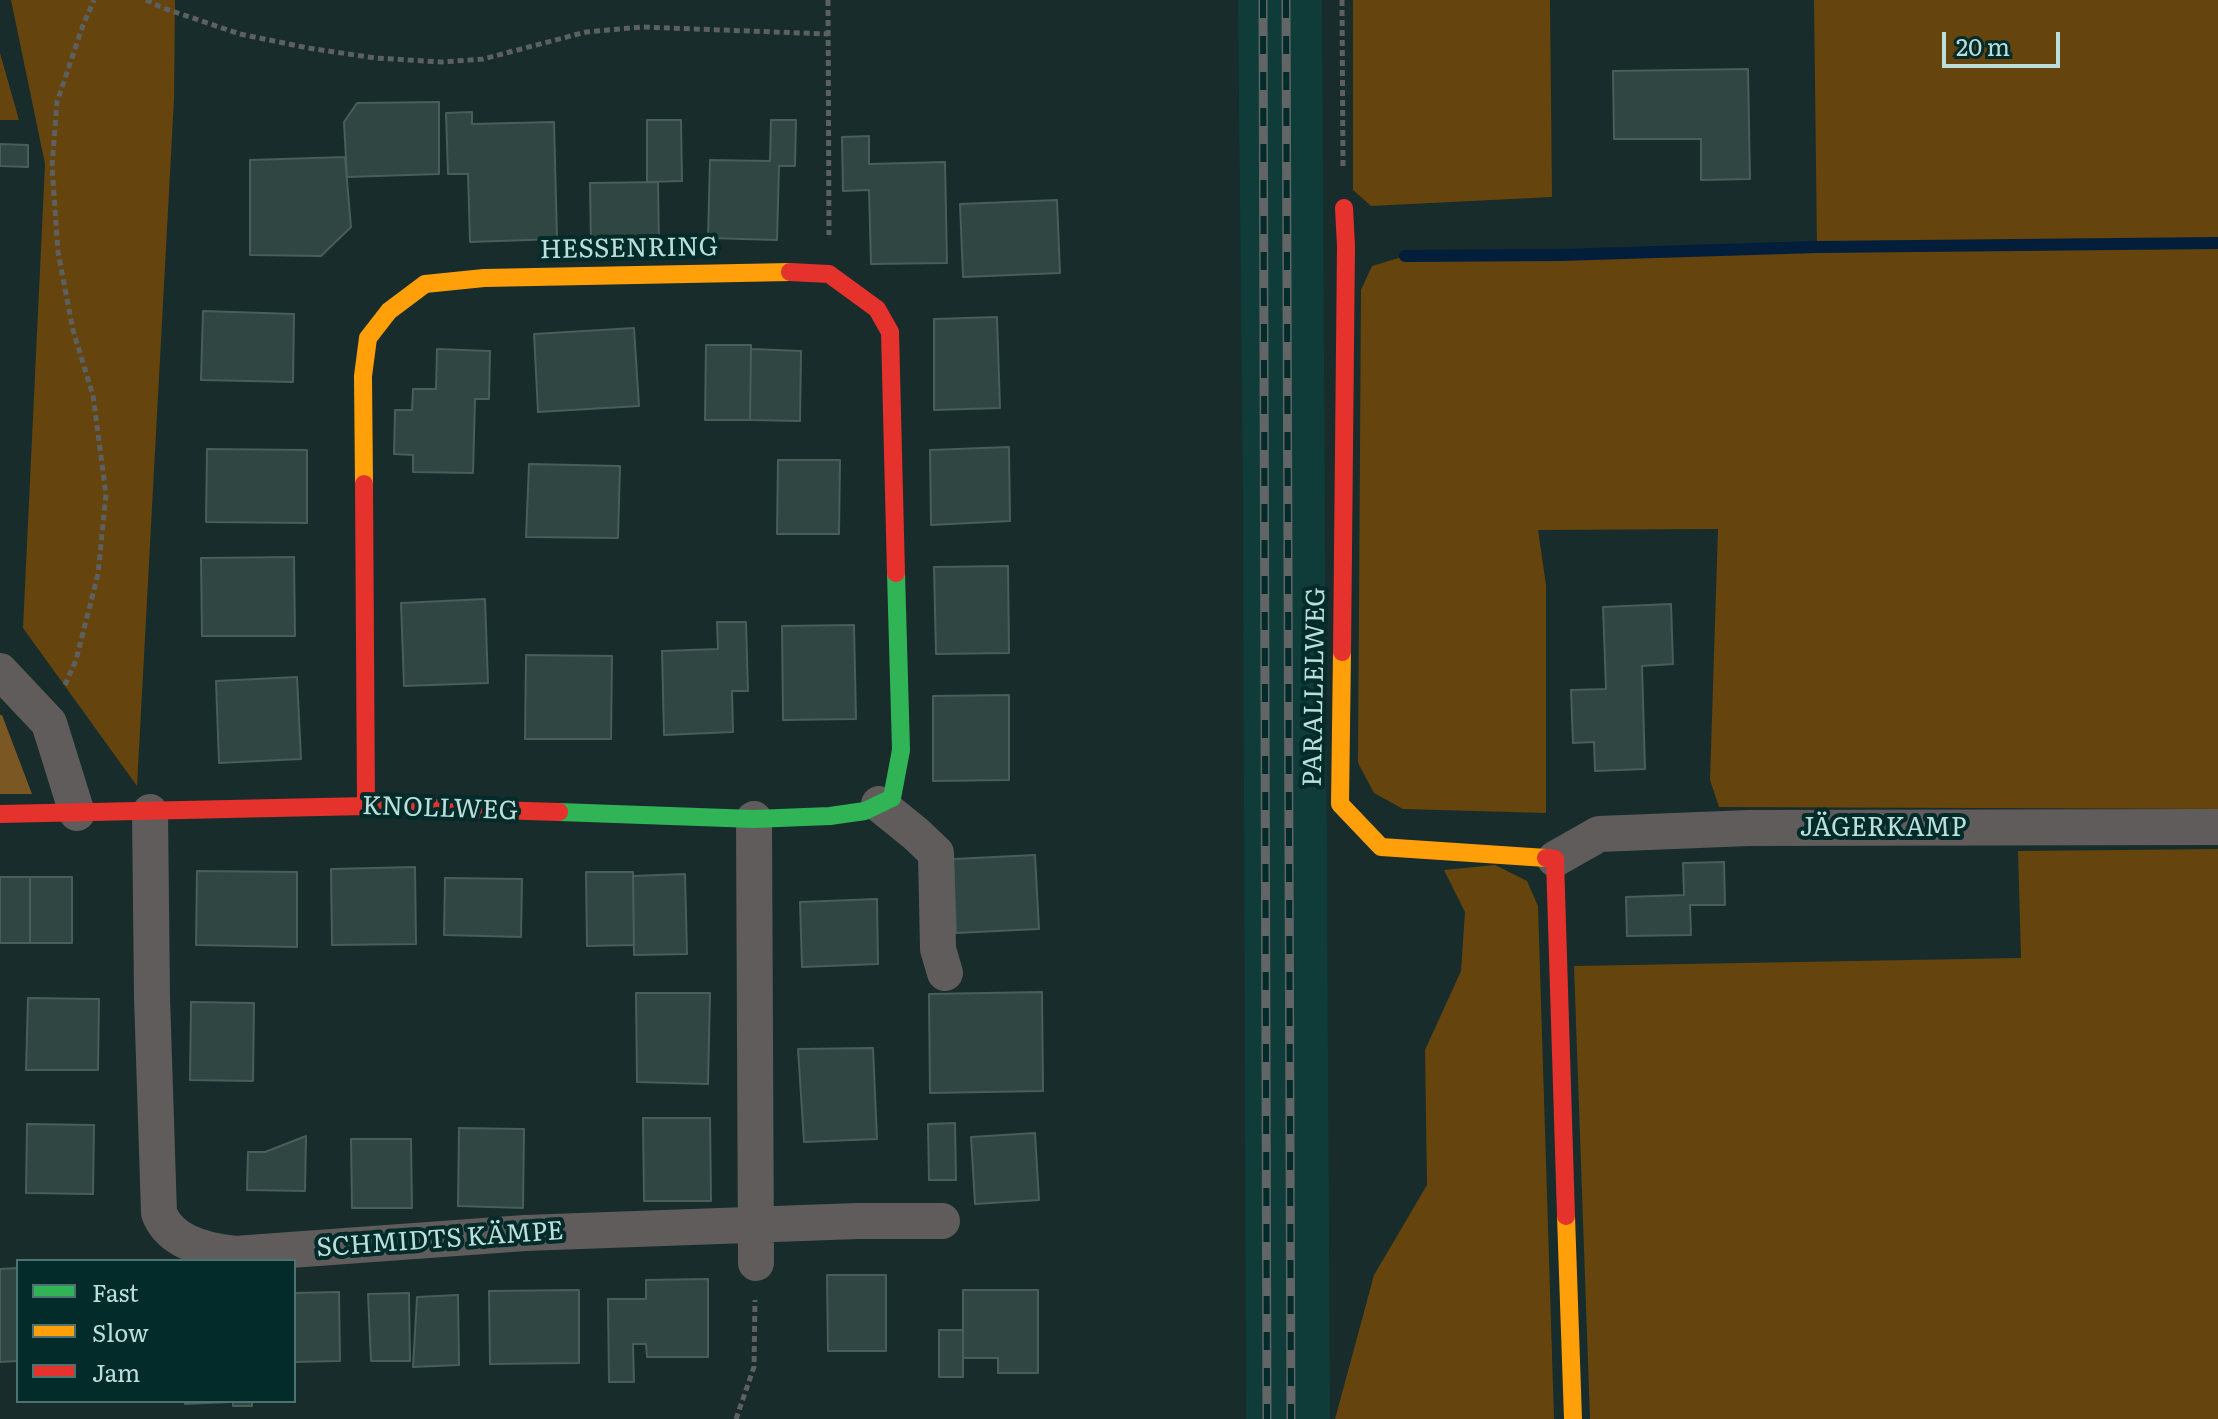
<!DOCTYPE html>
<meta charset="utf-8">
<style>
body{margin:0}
#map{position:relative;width:2218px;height:1419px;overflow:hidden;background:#172c2b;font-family:Literata,serif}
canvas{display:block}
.legend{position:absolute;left:16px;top:1259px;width:280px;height:144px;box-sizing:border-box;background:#022b29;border:2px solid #4c7370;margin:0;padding:10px 14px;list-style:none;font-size:24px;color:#bcdedb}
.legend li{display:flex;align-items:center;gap:16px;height:40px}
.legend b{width:40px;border:2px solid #4c7370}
.scale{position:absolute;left:1942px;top:32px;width:118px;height:36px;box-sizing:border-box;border:4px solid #bcdedb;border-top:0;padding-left:10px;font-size:24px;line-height:28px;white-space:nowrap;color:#bcdedb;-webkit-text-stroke:6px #022b29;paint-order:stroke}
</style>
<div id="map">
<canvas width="2218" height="1419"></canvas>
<ul class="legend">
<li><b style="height:10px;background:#30b455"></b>Fast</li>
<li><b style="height:10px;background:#ff9f0a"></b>Slow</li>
<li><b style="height:10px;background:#e5322d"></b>Jam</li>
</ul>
<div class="scale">20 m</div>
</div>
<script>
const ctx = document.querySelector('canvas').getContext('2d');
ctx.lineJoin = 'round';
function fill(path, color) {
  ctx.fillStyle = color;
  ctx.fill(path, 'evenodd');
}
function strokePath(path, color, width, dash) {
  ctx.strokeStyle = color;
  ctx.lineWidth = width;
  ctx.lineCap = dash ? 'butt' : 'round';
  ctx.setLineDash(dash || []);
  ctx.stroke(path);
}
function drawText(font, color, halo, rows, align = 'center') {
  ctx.font = font + ' Literata,serif';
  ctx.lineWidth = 8;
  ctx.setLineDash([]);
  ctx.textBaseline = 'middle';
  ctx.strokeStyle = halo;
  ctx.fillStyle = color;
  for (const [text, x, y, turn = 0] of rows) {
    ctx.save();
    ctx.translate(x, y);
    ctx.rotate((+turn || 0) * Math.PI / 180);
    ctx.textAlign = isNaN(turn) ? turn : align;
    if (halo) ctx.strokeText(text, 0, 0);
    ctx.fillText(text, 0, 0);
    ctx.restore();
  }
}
fill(new Path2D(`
 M1238,0H1322L1330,1419H1246L1243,499Z`), '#0f3c39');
fill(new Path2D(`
 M11,0H175L174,99L137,786L23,628L45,164Z
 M1353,0H1550L1552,197L1371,206L1353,190Z
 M1814,0H2218V809L1719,807L1710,780L1718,529L1538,530L1546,585V813L1403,809L1374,793L1358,763L1361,290L1372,266L1405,256L1560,255L1817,247Z
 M0,53L19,120H0Z
 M2218,849V1419H1590L1574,966L2021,958L2018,851Z
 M1495,865L1527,881L1538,906L1554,1419H1335L1374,1275L1427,1185L1425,1050L1461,971L1465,912L1444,870Z`), '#65440e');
fill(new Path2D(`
 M0,715H2L32,794H0Z`), '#7b5724');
strokePath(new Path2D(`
 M1405,256L1560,255L1817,247L2218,243`), '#021e3a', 12);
const building = new Path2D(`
 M1748,69L1750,179L1701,180V139H1614L1613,71Z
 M439,102V174L347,177L344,122L357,103Z
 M472,112V124L554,122L557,239L470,242L468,174H448L446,113Z
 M647,120H681L682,181L647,182Z
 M771,120H796L795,166H779L777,240L708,238L710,160L770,161Z
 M869,136V164L945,162L947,263L871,264L869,190L843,191L842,137Z
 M0,144L28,145V167L0,166Z
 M345,157L351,227L321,256L250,255V160Z
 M658,182L659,247L591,248L590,183Z
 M1057,200L1060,273L963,277L960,204Z
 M203,311L294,314L293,382L201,380Z
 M997,317L1000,408L934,410V319Z
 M634,328L639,406L538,412L534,334Z
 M706,345H751L750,420H705Z
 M437,349L490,351L489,399H475L473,473L413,472V455L394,454L395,410H412L413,389H436Z
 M751,349L801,351L800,421L750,420Z
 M1009,447L1010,521L931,525L930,450Z
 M207,449L307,450V523L206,522Z
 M778,460H840L839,534H777Z
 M529,464L620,466L618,538L526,537Z
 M294,557L295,636H202L201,558Z
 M1008,566L1009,653L936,654L934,567Z
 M485,599L488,683L404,686L401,603Z
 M1671,604L1673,664L1642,666L1645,769L1595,771L1594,742L1573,743L1571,690L1606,689L1603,607Z
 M717,622H746L748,691H732L733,732L664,735L662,651L718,649Z
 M854,625L856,719L783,720L782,626Z
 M526,655L612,656L611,739H525Z
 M297,677L301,759L219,763L216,681Z
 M1009,695V780L933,781V696Z
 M1035,855L1039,929L956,933L953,859Z
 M1724,862L1725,905H1690L1691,935L1627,936L1626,897L1684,895L1683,863Z
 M415,867L416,944L332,945L331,869Z
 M197,871L297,872V947L196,945Z
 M586,872H633L634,945L587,946Z
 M685,874L687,954L634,955L633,876Z
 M0,877H30V943H0Z
 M30,877H72V943H30Z
 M445,878L522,879L521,937L444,935Z
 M877,899L878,964L802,967L800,902Z
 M1042,992L1043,1091L930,1093L929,994Z
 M636,993H710L708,1084L637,1082Z
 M28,998L99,999L98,1070H26Z
 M191,1002L254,1003L253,1081L190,1080Z
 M873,1048L877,1139L804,1142L798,1049Z
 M643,1118H710L711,1201H644Z
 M955,1123L956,1180H929L928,1124Z
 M27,1124L94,1125L93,1194L26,1193Z
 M459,1128L524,1129L523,1208L458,1206Z
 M1035,1133L1039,1200L975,1204L971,1137Z
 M306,1136L305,1191L247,1190L248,1152H265Z
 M351,1139H411L412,1208H352Z
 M18,1268V1361L0,1362V1269Z
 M827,1275H886V1351H828Z
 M708,1279V1357H647L646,1344H633L634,1382H609L608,1299H646V1280Z
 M579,1290V1363L490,1364L489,1291Z
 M963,1290H1038V1373H998V1358H963Z
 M339,1292L340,1361L294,1362V1293Z
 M409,1293L410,1361H371L368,1294Z
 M458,1295L459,1365L413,1367L417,1297Z
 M939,1330H963V1377H939Z
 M185,1401H230V1402L185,1404Z
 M233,1401H252V1406H233Z`);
fill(building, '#304642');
strokePath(building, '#485e59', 2);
strokePath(new Path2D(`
 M146,0L163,8L240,34L308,48L375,58L442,62L483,59L586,32L642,27L828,34
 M828,0L829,235
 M1342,0L1343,167
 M65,685L76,660L98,574L106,494L93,396L73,330L58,252L52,166L57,102L83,25L94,0
 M736,1419L754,1367L755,1300`), '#5d6061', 5, [6, 4]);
strokePath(new Path2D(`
 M0,671L49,723L77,813
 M879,804L916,834L936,853L938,949L945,973
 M150,812L152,997L159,1213C170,1243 207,1251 235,1254L525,1233L858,1221H942
 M754,819L756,1263
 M1555,859L1599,834L1749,828L2218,827`), '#605c5c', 36);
strokePath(new Path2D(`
 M559,812L754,819L830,816L865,811L892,798L901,750L896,573`), '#30b455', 18);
strokePath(new Path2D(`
 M364,484L363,376L368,338L389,311L425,284L484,278L790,272
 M1342,652L1340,804L1381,847L1546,858
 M1566,1216L1573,1419`), '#ff9f0a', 18);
strokePath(new Path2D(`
 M790,272L829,274L877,309L890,332L896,573
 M364,484L366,806
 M1342,652L1346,246L1344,208
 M0,814L366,806L559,812
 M1546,858L1555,859L1566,1216`), '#e5322d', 18);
const rail = new Path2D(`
 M1263,0L1267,1419
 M1286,0L1291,1419`);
strokePath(rail, '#626566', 9);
strokePath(rail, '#022b29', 6, [18]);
drawText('26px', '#bcdedb', '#022b29', [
 ["HESSENRING",629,249,-1],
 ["PARALLELWEG",1315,687,-89],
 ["KNOLLWEG",440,809,2],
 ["JÄGERKAMP",1883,828],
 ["SCHMIDTS KÄMPE",440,1240,-4]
]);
</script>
